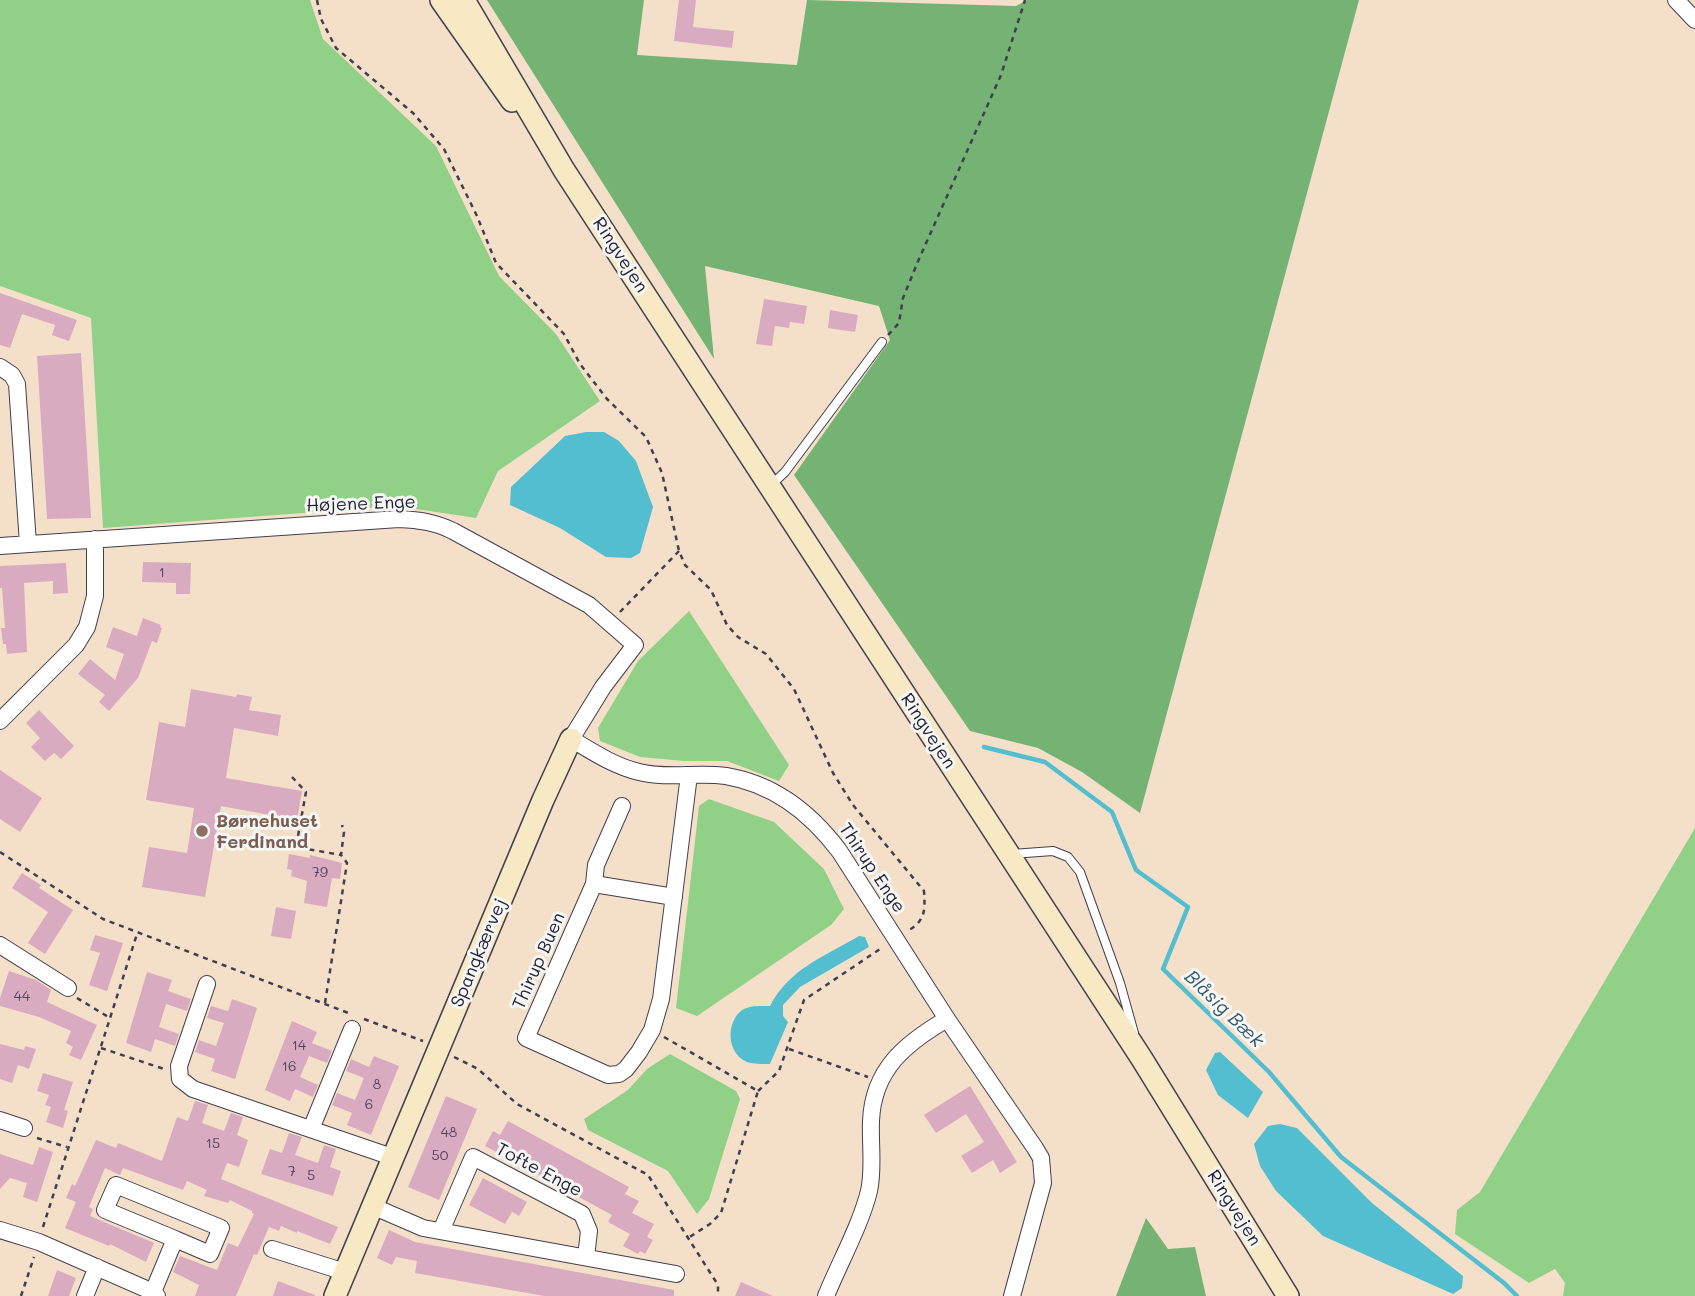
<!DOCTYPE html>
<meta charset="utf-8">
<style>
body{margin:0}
canvas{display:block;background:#f4e0c8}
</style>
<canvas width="1695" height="1296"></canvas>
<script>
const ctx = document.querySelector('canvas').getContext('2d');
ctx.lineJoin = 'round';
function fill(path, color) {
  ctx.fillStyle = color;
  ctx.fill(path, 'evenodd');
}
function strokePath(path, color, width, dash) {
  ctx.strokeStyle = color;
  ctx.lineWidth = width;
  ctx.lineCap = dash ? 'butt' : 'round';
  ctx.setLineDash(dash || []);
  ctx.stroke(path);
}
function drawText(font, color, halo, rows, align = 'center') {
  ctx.font = font + ' Mali,sans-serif';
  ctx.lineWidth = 6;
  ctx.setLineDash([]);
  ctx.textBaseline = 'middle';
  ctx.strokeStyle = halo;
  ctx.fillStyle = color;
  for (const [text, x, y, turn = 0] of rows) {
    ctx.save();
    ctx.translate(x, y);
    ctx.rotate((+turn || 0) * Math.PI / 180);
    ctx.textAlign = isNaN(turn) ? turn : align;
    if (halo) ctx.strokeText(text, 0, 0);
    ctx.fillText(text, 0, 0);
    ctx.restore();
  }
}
fill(new Path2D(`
 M0,0H310L323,39L436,146L499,276L556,334L600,401L498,471L476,518L396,506L103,528L91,318L0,286Z
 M689,611L789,765L779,781L727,761H685L640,757L600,741L598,728L638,661Z
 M709,799L774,822L824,869L844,909L831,925L697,1016L676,1008L699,806Z
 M1695,828V1296H1563L1565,1283L1555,1269L1529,1283L1455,1234L1457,1210L1480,1192Z
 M670,1054L736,1091L740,1099L709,1199L697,1214L668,1171L588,1130L584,1119L628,1090L647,1069Z`), '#90d187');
fill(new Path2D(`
 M487,0H644L637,55L797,65L807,0L1016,6L1027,0H1359L1140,813L1082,772L1038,748L970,731L794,475L890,340L879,306L705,266L714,359Z
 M1146,1218L1168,1249L1195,1247L1206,1296H1116Z`), '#74b374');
fill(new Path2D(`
 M586,432H604L619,441L636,461L653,507L640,553L631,558L606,557L560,528L510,505L511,487L565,436Z
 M859,936L865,937L869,947L800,987L783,1005V1016L788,1022L770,1064C763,1064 753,1064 747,1062C726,1053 726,1022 742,1010C750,1005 761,1006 770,1006C789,969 825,956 859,936Z
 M1220,1052L1263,1092L1248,1118L1218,1095L1206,1070L1215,1053Z
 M1280,1124L1297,1128L1372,1203L1463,1276L1462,1288L1453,1294L1323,1236L1276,1191L1260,1166L1254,1144L1268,1126Z`), '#53becf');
strokePath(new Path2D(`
 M984,747L1045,762L1112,812L1136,870L1188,907L1163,969L1269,1072L1341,1157L1504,1283L1517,1296`), '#53becf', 4.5);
fill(new Path2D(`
 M679,0H696L693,27L734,31L732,48L674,41Z
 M0,293L77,320L69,341L52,335L55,325L22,314L10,348L0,345Z
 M764,299L807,306L804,324L790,322L789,328L775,326L772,346L756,344Z
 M830,310L858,315L855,332L828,328Z
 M81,353L91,518L47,519L37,356Z
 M143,562L191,563L190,594H176V583L142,582Z
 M66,563L68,593L53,594V581L24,583L27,652L7,654L6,644H3L1,628H5L2,588H0V566Z
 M143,618L161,625L160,627L162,628L157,643L152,641L138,678L109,711L99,702L105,695L78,674L90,659L115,680L124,654L106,647L113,627L137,636Z
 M191,689L236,697L237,694L252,697L249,710L281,715L278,736L234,728L226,778L302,791L297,820L221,806L205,897L142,887L149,847L187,853L194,808L146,800L159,722L185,727Z
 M39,710L74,746L61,759L54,753L45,761L31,747L40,738L26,723Z
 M0,770L42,798L20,832L0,819Z
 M289,854L310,858V855L342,863L340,879L332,878L327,907L304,903L307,881L291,876L292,870L287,869Z
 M22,873L41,885L39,888L73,910L45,954L28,943L48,912L12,888Z
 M276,907L296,911L291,939L271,936Z
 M95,935L123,943L107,991L89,985L100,953L90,950Z
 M9,971L36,980L51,990L47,1002L97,1025L81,1060L69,1055L73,1047L66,1043L71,1031L39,1017L0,1006V998Z
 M147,972L172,980L168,991L191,999L187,1011L166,1004L159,1027L179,1034L175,1046L155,1039L151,1052L126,1043Z
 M232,999L257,1008L235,1079L211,1071L215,1059L195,1052L199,1040L216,1046L224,1023L207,1018L211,1006L228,1011Z
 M292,1021L317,1032L312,1043L332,1051L327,1063L309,1056L300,1077L318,1085L313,1097L295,1089L290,1101L265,1090Z
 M0,1044L24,1050L25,1046L36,1049L29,1069L18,1065L12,1083L0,1079Z
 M374,1056L399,1066L371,1135L347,1125L352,1113L332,1105L337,1093L355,1100L364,1078L346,1071L351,1059L369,1067Z
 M43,1073L73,1082L64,1110L68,1111L63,1128L46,1122L51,1107L45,1105L49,1095L37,1091Z
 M970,1086L1017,1162L1000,1173L993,1160L972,1173L961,1156L984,1142L966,1114L936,1133L924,1115Z
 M446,1096L477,1109L439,1200L408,1187Z
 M195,1101L208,1105L202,1123L224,1131L231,1113L243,1117L237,1135L248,1140L239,1167L227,1163L221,1179L338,1227L330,1244L297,1231V1233L281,1226L279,1231L269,1227L257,1255L254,1254L236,1296H195L199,1285L173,1272L180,1256L217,1270L228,1243L238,1247L254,1214L252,1213V1211L230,1200L228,1203L204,1196L207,1190L187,1181L183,1190L123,1168L120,1175L105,1168L89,1207L93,1209L90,1216L154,1243L146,1262L110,1244L109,1246L65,1228L76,1202L66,1198L72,1184L75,1186L96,1140L116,1148L118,1143L162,1161L177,1117L188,1121Z
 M508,1121L629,1187L625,1194L639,1201L632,1213L654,1224L647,1237L653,1240L645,1254L640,1251L638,1254L623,1246L630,1234L608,1222L612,1215L485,1146L493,1131L500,1135Z
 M289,1133L302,1137L295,1155L318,1163L324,1145L336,1149L330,1167L341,1171L333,1196L261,1174L270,1149L282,1153Z
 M39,1147L53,1152L37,1202L23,1197L27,1183L10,1178L0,1189V1154L33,1165Z
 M483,1178L527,1202L519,1216L512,1212L505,1224L469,1205Z
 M389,1230L415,1242L674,1290V1296H544L415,1273L417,1261L396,1257L392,1265L377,1258Z
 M57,1270L76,1278L69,1296H48Z
 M278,1281L315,1295V1296H273Z
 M741,1282L773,1296H735Z`), '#d9abc1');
const lane = new Path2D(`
 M770,486L785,472L882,342
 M1012,854L1053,851L1068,857L1080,872L1120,983L1134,1033`);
const street = new Path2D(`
 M1676,0L1695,20
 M0,367L12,375L17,384L28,544
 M0,546L399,519C419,520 435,522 453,531L589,605L635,645L603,687L571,739C593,752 614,766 639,772C667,779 698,772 726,776C774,784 811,813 840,852L947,1019L1035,1148L1041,1158L1043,1183L1012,1296
 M0,721L76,645L87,627L95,596V539
 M594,884L596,865L622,806
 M674,897L594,884L526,1038L608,1075L619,1074L626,1069L639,1052L652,1030L661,999L689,775
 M0,945L68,988
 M207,984L179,1066L180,1079L193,1089L392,1157
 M0,1120L24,1128
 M311,1129L352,1029
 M372,1206L423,1228L676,1274
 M0,1230L39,1242L153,1292L157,1296
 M441,1231L473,1157L582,1214L589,1231L586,1257
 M272,1249L345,1272
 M153,1292L175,1239L105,1210L116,1185L221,1228L210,1254L175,1239
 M85,1296L97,1267
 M826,1296C839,1264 861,1224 869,1191C874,1169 870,1144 871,1121C873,1069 906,1043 947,1019`);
const secondary = new Path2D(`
 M441,0L512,101
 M464,0L564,170L1142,1059L1288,1296
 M335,1296L543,800L571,739`);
strokePath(lane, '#423e50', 10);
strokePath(street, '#423e50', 18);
strokePath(secondary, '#423e50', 24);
strokePath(new Path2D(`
 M317,0L321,19L336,48L413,113L444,149L477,216L496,263L564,334L580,364L607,399L646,437L662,473L679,551L685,565L711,590L727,625L738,637L766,654L794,689L833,773L853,805L924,891C925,909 926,920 909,930
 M888,335L899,323L903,298L919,259L1001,75L1025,0
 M620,612L679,551
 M292,777L306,792L296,847L341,855
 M0,852L103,919L351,1014
 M77,998L110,1018
 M325,1003L347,863L341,855L344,832L342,825
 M364,1019L423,1041
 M664,1037L758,1091L721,1213L710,1224L688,1238
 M101,1048L164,1069
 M789,1049L868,1077
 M454,1057L478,1069L517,1104L648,1175L718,1285V1296
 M758,1091L779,1071L804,1000L883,947
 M37,1138L67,1147
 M43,1227L137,934
 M21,1296L34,1257`), '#423e50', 2.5, [5, 5]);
strokePath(lane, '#fff', 8);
strokePath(street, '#fff', 16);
strokePath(secondary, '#f7e9c3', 21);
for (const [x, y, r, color] of [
 [202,831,7,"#8d6e63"]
]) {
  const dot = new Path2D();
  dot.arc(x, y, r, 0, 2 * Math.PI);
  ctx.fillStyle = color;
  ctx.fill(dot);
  strokePath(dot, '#f6f6f2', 2.5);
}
drawText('14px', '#50445c', null, [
 ["1",162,573],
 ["79",320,873],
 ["44",22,997],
 ["14",299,1046],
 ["16",289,1067],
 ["8",377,1085],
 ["6",369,1105],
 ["48",449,1133],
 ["15",213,1144],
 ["50",440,1156],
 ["7",292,1172],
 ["5",311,1176]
]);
drawText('18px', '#22223b', '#f6f6f2', [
 ["Ringvejen",620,255,57],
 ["Højene Enge",361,504,-2],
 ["Ringvejen",928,731,57],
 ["Thirup Enge",872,868,56],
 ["Spangkærvej",479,953,-67],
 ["Thirup Buen",539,961,-66],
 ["Tofte Enge",539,1170,28],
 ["Ringvejen",1234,1208,58]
]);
drawText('bold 18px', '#785e54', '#f6f6f2', [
 ["Børnehuset",216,821],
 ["Ferdinand",216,842]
], 'left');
drawText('italic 19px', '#33596f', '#f6f6f2', [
 ["Blåsig Bæk",1224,1009,44]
]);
</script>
